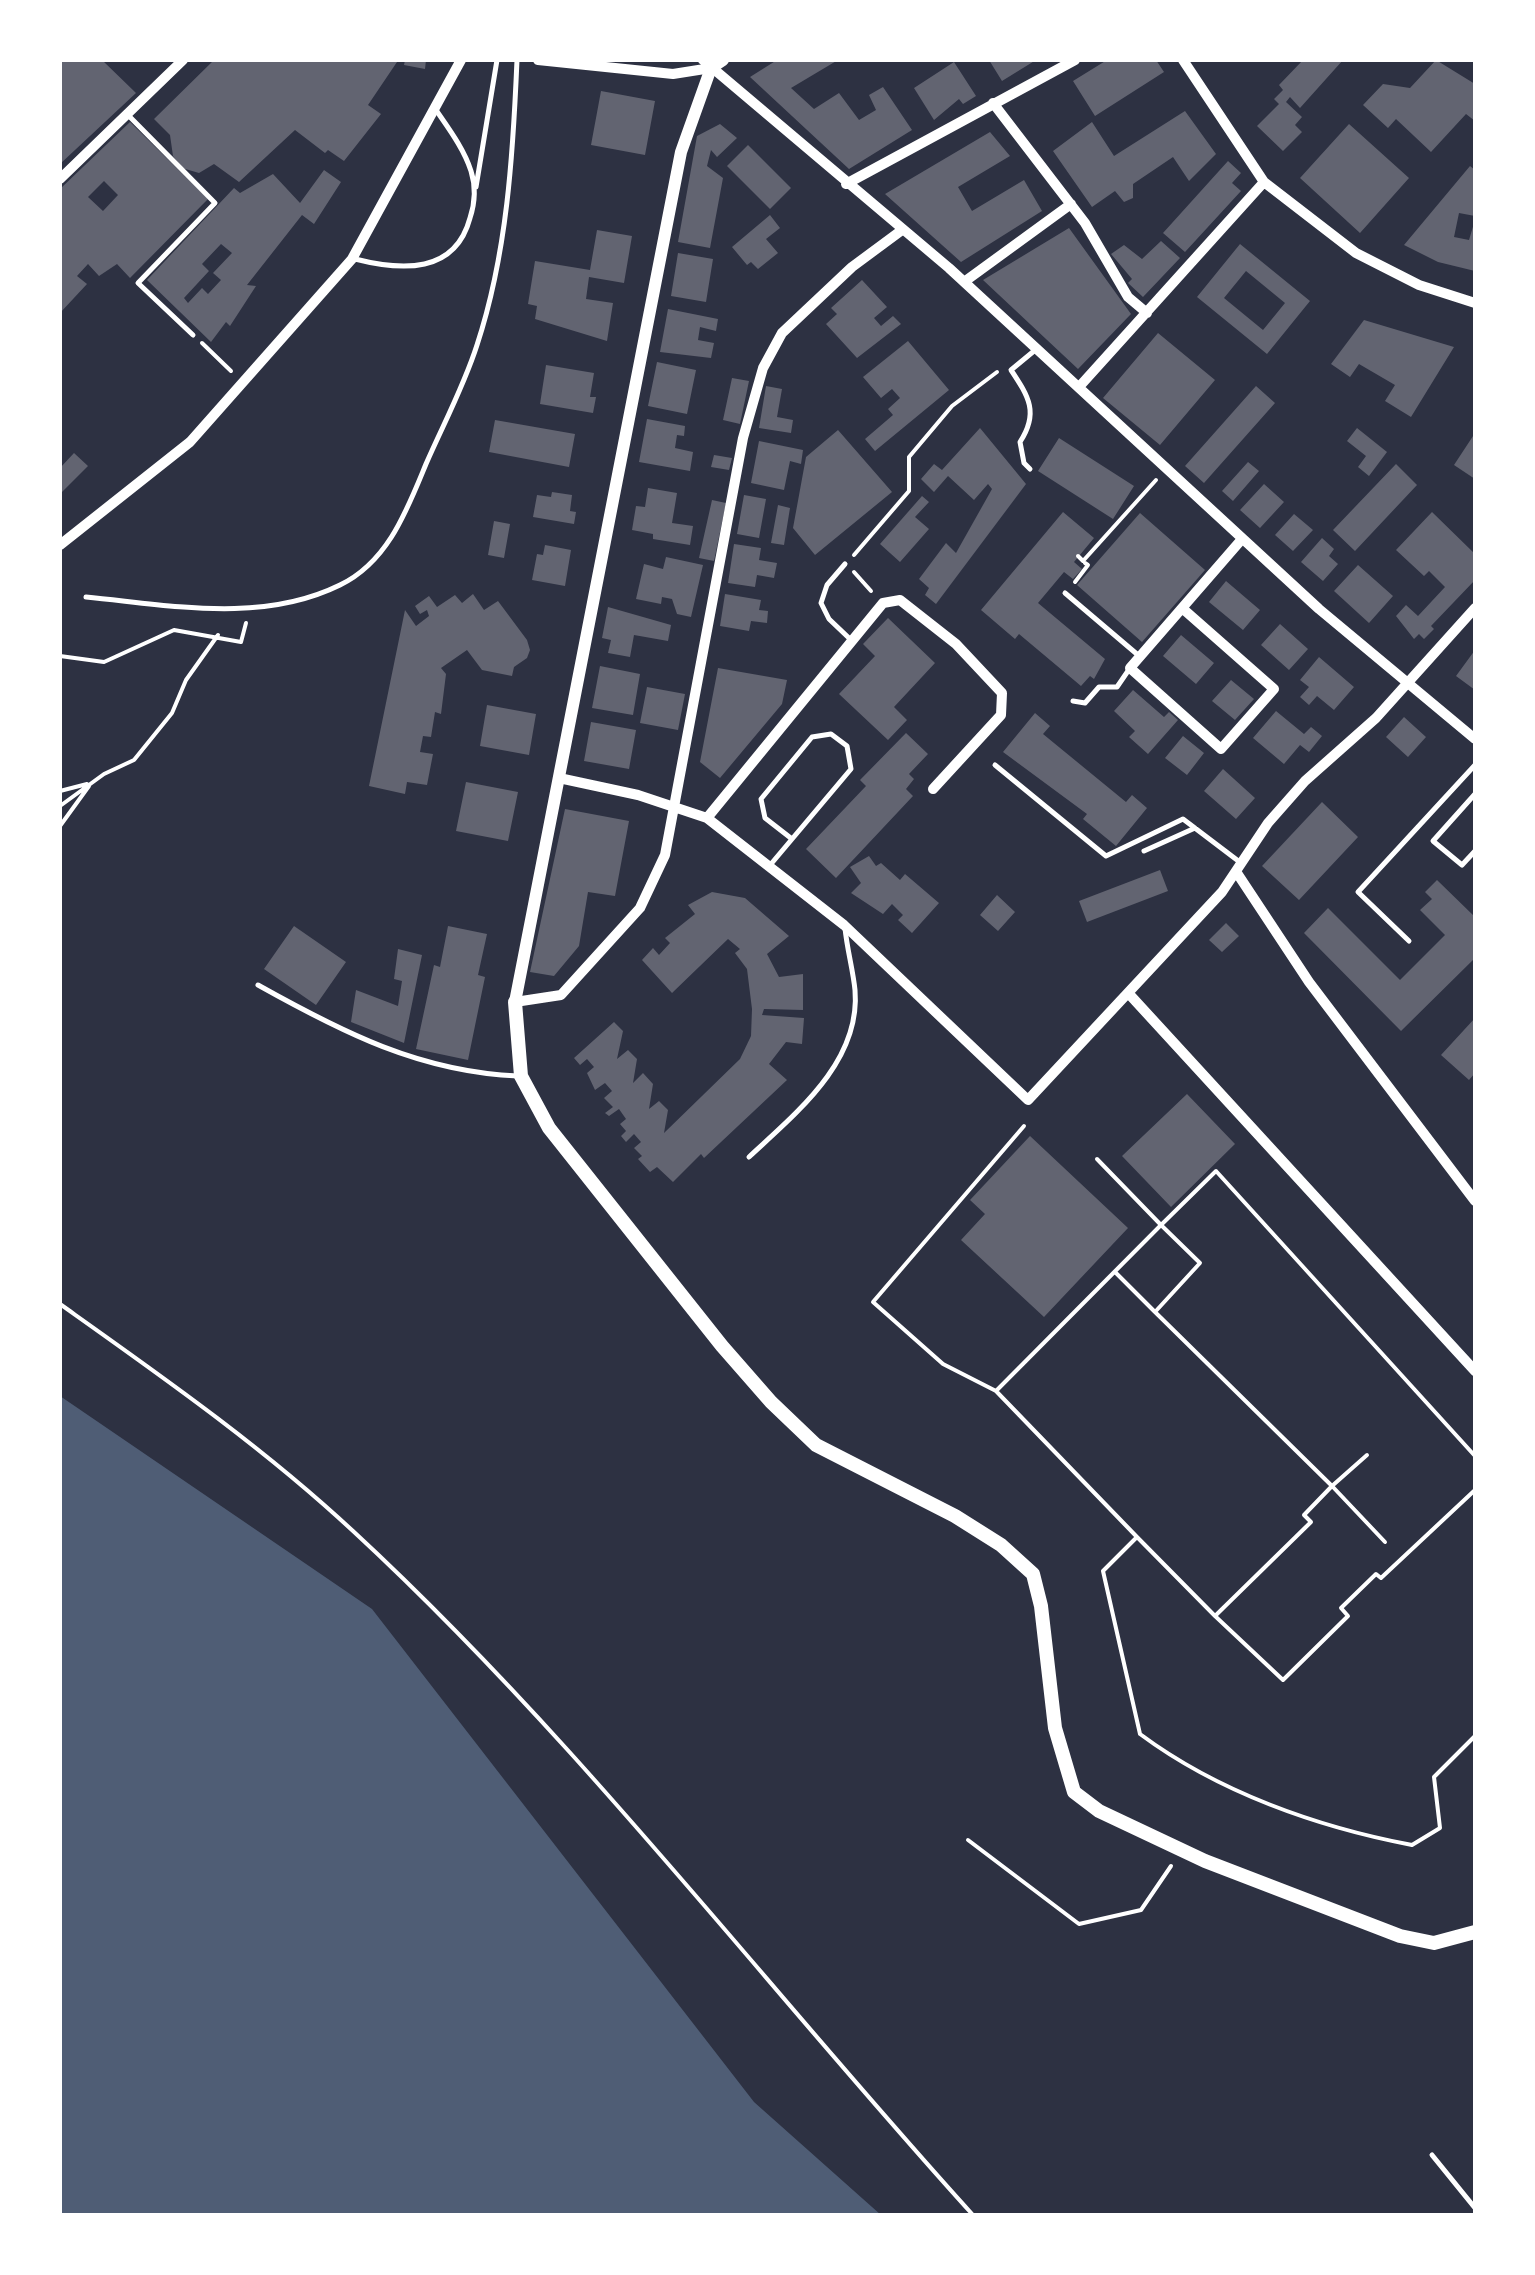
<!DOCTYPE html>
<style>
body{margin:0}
#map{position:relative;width:1535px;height:2275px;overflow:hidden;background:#2d3142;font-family:Merriweather,serif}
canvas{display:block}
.frame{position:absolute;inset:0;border:62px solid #fff;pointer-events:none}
</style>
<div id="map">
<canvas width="1535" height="2275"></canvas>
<div class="frame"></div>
</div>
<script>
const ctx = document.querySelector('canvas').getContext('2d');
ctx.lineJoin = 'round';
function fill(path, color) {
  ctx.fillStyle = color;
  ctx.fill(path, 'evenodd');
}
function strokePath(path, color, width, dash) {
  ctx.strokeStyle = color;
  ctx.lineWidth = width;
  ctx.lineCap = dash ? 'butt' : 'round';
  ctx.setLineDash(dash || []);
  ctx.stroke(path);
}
fill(new Path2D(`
 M60,1396L372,1609L754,2102L881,2215H60Z`), '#4f5d75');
fill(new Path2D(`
 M60,60H102L136,93L60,164Z
 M214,60H394L397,62L368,105L381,114L344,161L328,150L325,153L295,130L239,182L214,164L199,173L182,168L173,156L170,135L154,119Z
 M405,60H426L425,69L404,65Z
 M777,60H838L791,88L814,109L839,93L859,120L876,110L869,95L883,87L912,130L849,169L750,77Z
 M989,60H1036L1002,81Z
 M1107,60H1156L1164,72L1095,116L1073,81Z
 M1303,60H1343L1300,108L1290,97L1286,102L1302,117L1295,125L1302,132L1283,151L1257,126L1279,104L1274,99L1283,90L1279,85Z
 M1436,60L1475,84V121L1466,114L1431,152L1396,119L1388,128L1363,105L1383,84L1410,88Z
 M954,62L976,96L963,104L959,99L934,120L914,88Z
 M601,91L655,101L645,155L591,145Z
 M1185,111L1216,154L1189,181L1173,157L1133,184V198L1124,202L1115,191L1092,207L1053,151L1092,122L1114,156Z
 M130,122L208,199L130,278L117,264L99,276L88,264L77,276L87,284L60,313V189ZM104,181L118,195L103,211L88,197Z
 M720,124L737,138L717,157L711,150L707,166L723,178L710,248L678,242L697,136Z
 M1349,124L1409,178L1360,233L1300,178Z
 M990,132L1010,156L958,187L972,211L1024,180L1042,211L961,262L885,194Z
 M748,145L791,188L770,209L727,166Z
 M1228,161L1241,173L1232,183L1241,191L1185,252L1163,233Z
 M1470,166L1475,170V216L1459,213L1454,237L1469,240L1475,220V271L1438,262L1404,245Z
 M324,170L341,182L314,224L302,215L247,285L256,286L230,326L226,322L211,342L147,280L234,188L240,193L273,174L300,203ZM221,244L232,253L213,273L221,280L208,294L202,288L188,303L184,298L209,271L202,264Z
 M770,215L780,228L766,239L778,253L758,269L751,262L747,265L732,247Z
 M1069,228L1131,314L1078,369L983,280Z
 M597,230L632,236L624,283L589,277L586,299L613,303L607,341L535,319L537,306L528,304L535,261L590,270Z
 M1161,241L1180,258L1143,297L1128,283L1132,279L1111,254L1124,245L1142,259Z
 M1240,244L1310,301L1267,354L1197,297ZM1246,271L1285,303L1263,330L1224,298Z
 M678,253L713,259L706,302L671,296Z
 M862,280L887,307L874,318L881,326L893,316L901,324L857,358L826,324L837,314L831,308Z
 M668,309L718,319L716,331L700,327L698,340L714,343L711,358L660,352Z
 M1364,320L1454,347L1411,417L1385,401L1395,385L1359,364L1350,377L1331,364Z
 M1158,333L1215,380L1160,445L1103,398Z
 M908,341L949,390L875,451L865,439L893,415L888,409L900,398L892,389L881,398L863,377Z
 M657,362L696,370L687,414L648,406Z
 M546,365L594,373L590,397H596L593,413L540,404Z
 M732,378L749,381L740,424L723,420Z
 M766,386L782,389L777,417L793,420L791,433L759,428Z
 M1256,386L1275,403L1204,483L1185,466Z
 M647,419L685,426L684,436L677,435L675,448L693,452L690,471L639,462Z
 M495,420L575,434L569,467L489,452Z
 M980,428L1026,484L936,604L925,595L929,588L919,579L946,543L956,553L992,489L988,484L974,500L948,476L934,492L921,479L934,464L942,470Z
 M1357,428L1387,452L1369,476L1358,467L1366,456L1347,441Z
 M838,430L892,492L815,555L793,528L806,457Z
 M1475,433V479L1454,465Z
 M1059,438L1134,486L1113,519L1038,471Z
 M759,441L803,450L801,464L790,461L784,490L751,483Z
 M74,453L88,466L60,494V468Z
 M714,455L732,458L729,470L711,467Z
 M1248,462L1259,471L1233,501L1222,491Z
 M1396,464L1417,485L1355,551L1333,530Z
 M1264,484L1284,502L1260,528L1240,510Z
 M648,488L677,493L672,523L693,526L690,545L653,539V534L632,530L636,506L645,507Z
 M552,492L572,495L570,511L576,512L574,524L533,517L537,495L551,497Z
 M744,495L766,499L759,538L737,534Z
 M922,496L929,502L915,517L929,529L900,562L880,544Z
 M712,500L726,503L714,561L699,558Z
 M778,505L790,508L784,545L771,543Z
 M1063,512L1094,538L1074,562L1082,569L1073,579L1064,572L1038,603L1105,659L1094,679L1090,676L1081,686L1019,634L1015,639L981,610Z
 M1432,512L1475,554V580L1431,626L1434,629L1424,639L1419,634L1414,639L1396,616L1406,605L1418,616L1445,587L1429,571L1424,576L1396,550Z
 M1140,513L1205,570L1142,642L1077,585Z
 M1294,514L1313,530L1293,551L1275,535Z
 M494,521L510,524L504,558L488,555Z
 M1322,538L1334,549L1329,556L1338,564L1323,581L1301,562Z
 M734,544L761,548L759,560L777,563L774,578L757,575L755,587L728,583Z
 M545,545L571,550L565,586L532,580L537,554L543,555Z
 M666,557L703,565L691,617L677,614L672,599L662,597L661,604L636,599L644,564L663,569Z
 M1358,565L1393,596L1369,623L1334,591Z
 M1226,581L1260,610L1243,630L1209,602Z
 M473,594L484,610L498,601L527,640L530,650L527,658L514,667L512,676L482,670L467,650L441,668L446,674L441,714L435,712L431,737L423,736L420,752L433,754L427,785L407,782L405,794L369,786L405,610L416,626L429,616L427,610L420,614L415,606L429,596L437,607L455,595L462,603Z
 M725,594L761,600L759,610L768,611L767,623L751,621L749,631L720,626Z
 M608,607L671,625L668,641L634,635L630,657L608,653L611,640L602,638Z
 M888,618L935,663L894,707L907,720L888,740L839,694L875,656L863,644Z
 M1280,624L1308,649L1289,670L1261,645Z
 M1181,635L1214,663L1196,684L1163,656Z
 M1475,650V690L1456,676Z
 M1319,657L1354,687L1334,710L1317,696L1309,705L1300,697L1309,687L1300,680Z
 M600,666L640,674L633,715L592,708Z
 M718,668L787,680L782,704L720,778L700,762Z
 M1231,680L1254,699L1235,720L1212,701Z
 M647,687L685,694L678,730L640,723Z
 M1133,690L1164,717L1169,712L1178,720L1148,754L1129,737L1135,731L1114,711Z
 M487,705L536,714L529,755L480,746Z
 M1276,711L1304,734L1311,727L1322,736L1309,752L1300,745L1284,764L1253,738Z
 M1035,713L1050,726L1043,734L1126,802L1132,795L1147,808L1116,846L1083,819L1087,814L1003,752Z
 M1404,717L1426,737L1408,757L1386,737Z
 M591,722L636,730L629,769L584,761Z
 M906,733L928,754L909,774L914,779L906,789L913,796L836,878L806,849L866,786L860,780Z
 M1183,736L1204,753L1187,775L1165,758Z
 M1223,769L1255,798L1236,819L1204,791Z
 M466,782L518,792L508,841L456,831Z
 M1322,802L1358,837L1299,900L1262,866Z
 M565,809L629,821L615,896L588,892L579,946L554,976L530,972Z
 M869,856L876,866L881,863L900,880L905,874L939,903L912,933L898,920L903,915L892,904L883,914L851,893L861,883L850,867Z
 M1160,870L1168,891L1087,922L1079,901Z
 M1437,880L1475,917V958L1401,1031L1304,933L1328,908L1400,980L1445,935L1420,910L1432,899L1425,892Z
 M712,892L745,898L789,936L767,954L779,977L803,974V1010L764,1009L762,1015L804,1018L802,1044L786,1042L769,1064L787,1080L704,1158L701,1154L673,1182L657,1167L650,1172L638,1159L642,1156L634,1148L641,1142L634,1134L626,1142L621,1136L626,1131L620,1124L626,1119L619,1109L609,1116L605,1113L613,1107L604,1098L612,1091L605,1083L595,1090L587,1073L594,1067L587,1059L580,1065L574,1058L614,1022L623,1031L617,1059L628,1050L637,1059L633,1083L643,1073L653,1084L649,1109L659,1101L668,1110L664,1133L740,1059L751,1036L752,1009L747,969L735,953L740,949L728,939L672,993L642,960L653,948L659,955L670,943L665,938L695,914L688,905Z
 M997,895L1015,912L998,931L980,915Z
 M1226,923L1239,936L1222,952L1209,940Z
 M294,926L346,962L316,1005L264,969Z
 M448,926L487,934L478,975L485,977L468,1060L416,1049L434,965L440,967Z
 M398,949L422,955L404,1043L351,1022L356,990L398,1006L402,981L394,979Z
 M1475,1018V1073L1469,1080L1441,1055Z
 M1187,1094L1235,1144L1171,1207L1122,1156Z
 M1030,1136L1128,1228L1044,1317L961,1240L985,1214L970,1200Z`), '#626471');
strokePath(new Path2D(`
 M202,343L231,371
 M854,555L909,491V457L952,406L997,372
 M1078,556L1083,561L1156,480
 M854,572L871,591
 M1075,582L1088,565L1085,563
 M60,656L104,662L174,630L241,642L246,623
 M60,791L87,784
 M60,806L104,774L134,760L172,713L186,680L218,635
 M60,826L89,786
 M1097,1159L1161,1225L996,1391L1137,1537L1103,1571L1140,1734C1218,1792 1317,1827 1412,1845L1440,1828L1434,1777L1475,1736
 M1116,1273L1155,1312
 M60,1304C160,1375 263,1447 353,1531C579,1740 766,1987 973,2215
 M996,1391L943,1364L873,1302L1024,1126
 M1367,1455L1332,1486L1385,1542
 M1137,1537L1215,1616L1311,1522L1304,1515L1332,1486L1155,1312L1200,1263L1161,1225L1216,1171L1475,1456
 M1215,1616L1283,1680L1348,1616L1341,1608L1376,1574L1381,1578L1475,1490
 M968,1840L1079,1924L1141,1910L1171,1866`), '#fff', 4);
strokePath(new Path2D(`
 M127,114L215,203L138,283L193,335
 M476,187L497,60
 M355,259C402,271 455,274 470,218C475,203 476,187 471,171C464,149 449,129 436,110
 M1030,469L1024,463L1020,442C1039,413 1029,397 1011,370L1034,351
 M845,564L827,585L821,603L829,619L850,639
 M1065,593L1138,655
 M86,597C170,605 261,624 340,585C388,562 407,510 426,464C443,425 464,386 477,345C507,254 513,155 517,60
 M1073,701L1085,703L1099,687H1117L1130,668
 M995,765L1106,856L1183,819L1241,863
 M1475,794L1433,841L1462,865L1475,851
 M1144,851L1195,828
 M771,864L851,769L847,746L831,734L812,737L761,799L765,818L792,839
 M1409,941L1358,892L1475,765
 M258,985C342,1032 420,1072 518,1076
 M749,1157C795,1114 861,1062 855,990C853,970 847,949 845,928
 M1432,2155L1475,2208`), '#fff', 5);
strokePath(new Path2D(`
 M538,60L673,74L711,68
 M703,60L949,268L1319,609L1475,739
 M1183,60L1264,182L1356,253L1419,285L1475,303
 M993,103L1085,223L1128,297L1147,313
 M60,179L183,60
 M846,184L1075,60
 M964,282L1071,204
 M1079,387L1264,182
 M60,545L190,442L352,259L461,60
 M1182,608L1274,689L1221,749L1130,668L1242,539
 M559,778L638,795L707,818L844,925L1028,1100L1222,892L1268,823L1305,781L1376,718L1475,608
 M707,818L883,603L900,600L956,644L1002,693L1001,715L933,789
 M1237,873L1309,982L1475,1201
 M1130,995L1475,1371
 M515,1002L561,995L640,908L665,855L743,438L763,368L782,333L852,267L902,230`), '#fff', 10);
strokePath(new Path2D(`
 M515,1002L681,152L711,68L723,60`), '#fff', 12);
strokePath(new Path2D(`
 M515,1002L521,1076L549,1128L722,1346L771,1402L816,1445L955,1516L1001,1545L1033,1574L1041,1606L1055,1728L1074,1792L1099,1811L1205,1861L1400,1936L1434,1943L1475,1932`), '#fff', 14);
</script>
